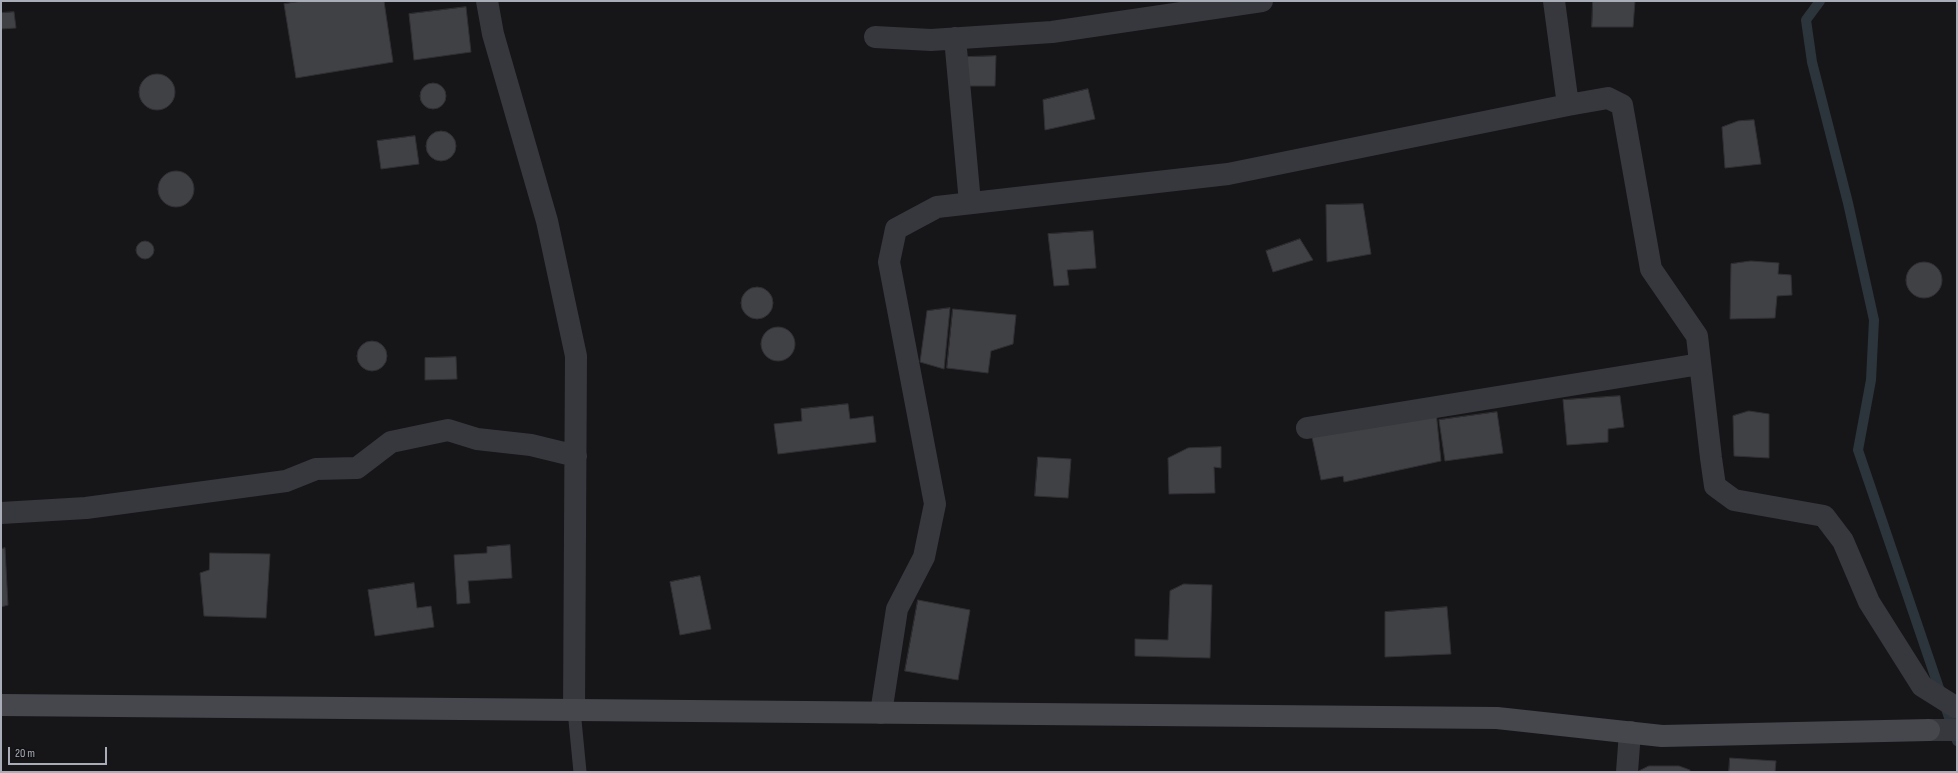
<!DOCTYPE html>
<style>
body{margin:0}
#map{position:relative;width:1958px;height:773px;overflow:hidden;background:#161618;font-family:"Sofia Sans Condensed",sans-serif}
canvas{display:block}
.frame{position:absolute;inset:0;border:2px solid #a8adb8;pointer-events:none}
.scale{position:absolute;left:8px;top:747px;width:99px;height:18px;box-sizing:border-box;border:2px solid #a8adb8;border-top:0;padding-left:5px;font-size:12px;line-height:14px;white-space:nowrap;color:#a8adb8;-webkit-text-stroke:3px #111113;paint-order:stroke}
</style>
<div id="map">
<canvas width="1958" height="773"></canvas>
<div class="frame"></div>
<div class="scale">20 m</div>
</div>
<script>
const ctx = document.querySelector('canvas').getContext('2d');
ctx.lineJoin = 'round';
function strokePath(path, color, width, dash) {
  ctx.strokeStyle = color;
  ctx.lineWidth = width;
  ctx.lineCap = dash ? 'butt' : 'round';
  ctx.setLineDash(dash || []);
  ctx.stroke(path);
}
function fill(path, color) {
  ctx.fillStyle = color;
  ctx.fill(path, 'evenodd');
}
strokePath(new Path2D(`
 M1820,1L1806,20L1812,62L1848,203L1874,320L1871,380L1858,450L1957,741`), '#2c353c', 10);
const building = new Path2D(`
 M303,1H384L393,62L296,78L284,4Z
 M1593,1H1635L1633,27H1592Z
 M466,7L471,52L414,60L409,14Z
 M14,12L16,28L1,29V13Z
 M996,56L995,86H963L967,57Z
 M139 92a18 18 0 1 1 36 0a18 18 0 1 1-36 0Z
 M420 96a13 13 0 1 1 26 0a13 13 0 1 1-26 0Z
 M1088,89L1095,119L1045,130L1043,100Z
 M1754,120L1761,164L1725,168L1722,127L1738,121Z
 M426 146a15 15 0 1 1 30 0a15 15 0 1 1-30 0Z
 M415,136L419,164L381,169L377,141Z
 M158 189a18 18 0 1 1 36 0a18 18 0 1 1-36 0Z
 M1363,204L1371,254L1327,262L1326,205Z
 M1093,231L1096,268L1067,270L1069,285L1054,286L1048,234Z
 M1300,239L1313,260L1273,272L1266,251Z
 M136 250a9 9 0 1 1 18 0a9 9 0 1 1-18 0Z
 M1751,261L1779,263L1778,274L1791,275L1792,295L1777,296L1775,318L1730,319L1731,264Z
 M1906 280a18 18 0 1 1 36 0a18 18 0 1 1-36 0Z
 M741 303a16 16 0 1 1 32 0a16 16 0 1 1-32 0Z
 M950,308L944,369L920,362L927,311Z
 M953,309L1016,315L1013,344L991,351L988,373L947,368Z
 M761 344a17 17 0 1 1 34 0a17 17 0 1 1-34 0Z
 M357 356a15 15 0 1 1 30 0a15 15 0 1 1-30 0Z
 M456,357L457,379L425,380V358Z
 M1620,396L1624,427L1608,429V442L1567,445L1563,400Z
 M848,404L850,419L873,416L876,442L778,454L774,424L802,421L801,409Z
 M1436,411L1441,461L1344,482L1343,476L1321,480L1312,437Z
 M1749,411L1769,414V458L1734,456L1733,416Z
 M1497,412L1503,453L1445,461L1439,420Z
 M1221,447V468L1214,467L1215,493L1169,494L1168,458L1188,448Z
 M1038,457L1071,459L1068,498L1035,496Z
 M510,545L512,578L468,581L470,603L457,604L454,555L487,553V547Z
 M5,548L8,605L1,607V549Z
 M210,553L270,554L266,618L204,616L200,573L209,570Z
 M700,576L711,629L680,635L670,582Z
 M414,583L417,608L431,606L434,627L375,636L368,590Z
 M1184,584L1212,585L1210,658L1135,656V639L1168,640L1170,591Z
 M918,600L970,610L958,680L905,671Z
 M1447,607L1451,654L1385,657V612Z
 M1730,758L1776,761L1775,772H1729Z
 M1649,766H1679L1690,770V772H1637Z`);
fill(building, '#404145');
strokePath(building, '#303034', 1);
strokePath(new Path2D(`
 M574,710L580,772`), '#37383d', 13);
strokePath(new Path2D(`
 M487,1L493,34L547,221L576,356L574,710
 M1554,1L1568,105L1608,98L1622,105L1651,269L1697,336L1711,458L1715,486L1734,500L1824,516L1843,541L1869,602L1922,686L1957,708
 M875,37L931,40L1052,32L1262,1
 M955,38L970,203
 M1307,428L1700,364
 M1,513L86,508L286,481L316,469L357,468L391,442L448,430L477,439L531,445L576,456
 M881,713L897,609L924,557L935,504L889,262L896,229L937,207L1228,174L1568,105
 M1627,772L1630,732`), '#37383d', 22);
strokePath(new Path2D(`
 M1929,730H1957`), '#37383d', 22);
strokePath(new Path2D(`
 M1,705L1497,718L1662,736L1929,730`), '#45474d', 22);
</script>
